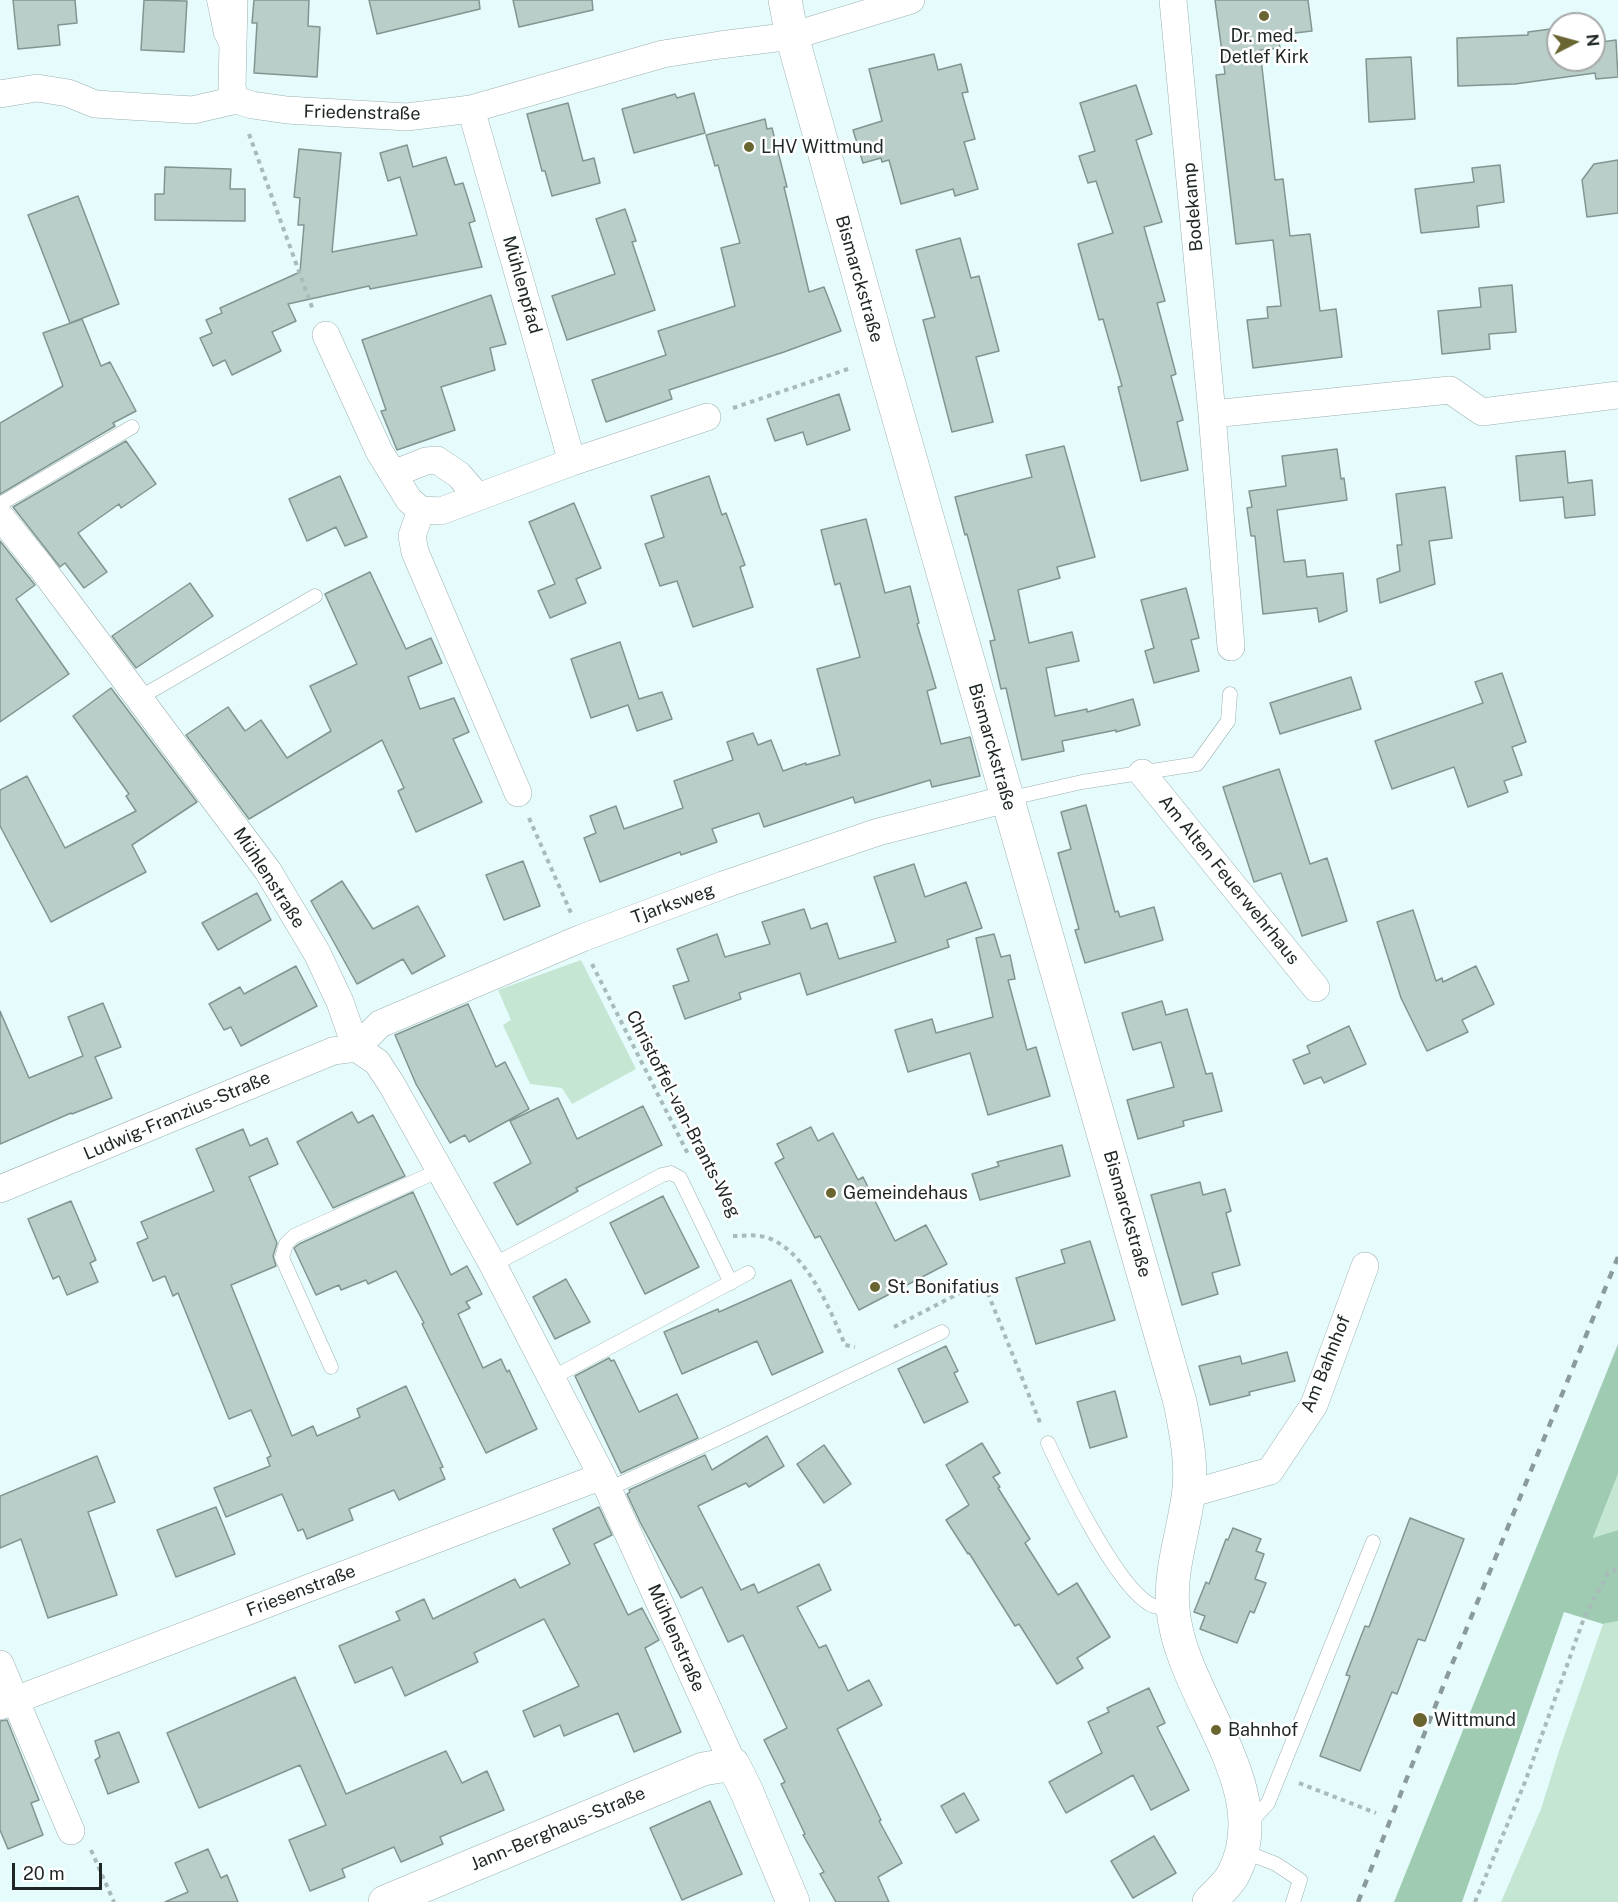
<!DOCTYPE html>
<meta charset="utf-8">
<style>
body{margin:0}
#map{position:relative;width:1618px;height:1902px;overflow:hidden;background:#e6fcfc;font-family:"Public Sans",sans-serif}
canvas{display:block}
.north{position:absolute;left:1546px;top:12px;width:60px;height:60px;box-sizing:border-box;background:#fff;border:2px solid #a5a8a8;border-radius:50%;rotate:84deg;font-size:16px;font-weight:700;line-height:24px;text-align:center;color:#1e2626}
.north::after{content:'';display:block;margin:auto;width:21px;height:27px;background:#696531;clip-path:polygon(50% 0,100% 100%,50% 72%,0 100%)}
.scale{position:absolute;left:12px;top:1863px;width:90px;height:27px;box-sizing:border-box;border:3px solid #1e2626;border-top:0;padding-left:8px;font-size:18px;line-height:21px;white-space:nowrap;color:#1e2626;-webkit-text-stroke:4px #fff;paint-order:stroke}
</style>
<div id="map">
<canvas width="1618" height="1902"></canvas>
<div class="north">N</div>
<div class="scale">20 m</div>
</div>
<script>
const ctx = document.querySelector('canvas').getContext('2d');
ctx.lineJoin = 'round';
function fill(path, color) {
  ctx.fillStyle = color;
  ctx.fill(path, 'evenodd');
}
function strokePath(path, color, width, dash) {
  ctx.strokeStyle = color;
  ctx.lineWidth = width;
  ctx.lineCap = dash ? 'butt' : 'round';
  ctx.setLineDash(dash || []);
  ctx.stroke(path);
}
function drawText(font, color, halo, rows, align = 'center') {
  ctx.font = font + ' "Public Sans",sans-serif';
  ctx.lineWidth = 5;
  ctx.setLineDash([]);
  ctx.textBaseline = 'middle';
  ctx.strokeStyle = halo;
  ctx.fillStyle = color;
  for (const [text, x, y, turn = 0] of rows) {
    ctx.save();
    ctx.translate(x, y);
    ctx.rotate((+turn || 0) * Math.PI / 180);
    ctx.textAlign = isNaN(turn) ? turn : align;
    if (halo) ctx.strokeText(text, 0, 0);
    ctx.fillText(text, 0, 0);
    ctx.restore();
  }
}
fill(new Path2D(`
 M581,960L636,1069L572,1104L562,1088L530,1084L503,1025L511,1020L498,990Z
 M1618,1474V1530L1593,1539Z
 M1618,1621V1902H1501L1541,1809L1560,1748L1603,1624Z`), '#c4e6d3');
fill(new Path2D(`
 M1618,1344V1474L1593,1538L1618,1530V1621L1603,1624L1564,1612L1462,1902H1394Z`), '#9fcbb3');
const building = new Path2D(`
 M13,0H75L77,23L58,25L60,45L18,49Z
 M144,0L187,1L184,52L141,50Z
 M254,0H309L308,26L320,27L317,77L254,73L257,23H252Z
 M369,0H479L480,9L377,34Z
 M513,0H592L593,10L519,27Z
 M1215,0H1308L1312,31L1278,35L1280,48L1260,50L1275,180L1283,179L1290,236L1310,234L1320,311L1336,309L1342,357L1253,368L1247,320L1268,318L1267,307L1281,306L1273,240L1236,244L1216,75L1225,74Z
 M1558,28V60H1594V43L1616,40L1618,77L1596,79L1595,73L1515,84L1458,86L1457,38L1528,35V32Z
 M934,54L938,70L961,64L968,92L962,93L975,139L964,142L978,189L955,196L953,189L901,204L889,160L882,162L881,158L863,163L853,130L882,121L869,69Z
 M1411,57L1415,119L1369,122L1366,59Z
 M1136,85L1152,134L1136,140L1162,222L1144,227L1165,301L1157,303L1176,374L1171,376L1183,420L1177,422L1188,470L1141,481L1118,387L1122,386L1103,319L1099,320L1078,244L1113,233L1096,181L1088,183L1079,156L1095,151L1080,103Z
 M694,93L705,133L634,153L622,109L675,94L677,98Z
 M568,103L583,161L594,158L600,183L552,196L545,171H542L527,114Z
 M765,119L767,129L772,128L787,187H784L809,292L824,287L841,331L784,352L669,390L672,399L606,422L592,380L666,355L658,331L735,306L721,248L740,243L718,165L715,166L706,135Z
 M407,145L413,167L446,157L455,185L463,183L475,221L469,223L482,267L370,289L369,286L288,304L296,321L272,332L281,351L232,375L225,360L213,366L200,338L212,333L206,320L222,313L220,308L300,272L304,225H298L300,198L294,197L299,149L341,153L332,252L417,235L400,177L388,181L380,153Z
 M1618,160V213L1587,217L1582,180L1594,164Z
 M1500,165L1504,202L1477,206L1479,227L1421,233L1415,189L1474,182L1472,168Z
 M165,167L231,169L230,189H245V221L155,220V194H164Z
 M78,196L119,304L70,323L28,215Z
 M625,209L636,241L632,242L655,310L567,340L552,296L615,274L596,219Z
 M960,238L971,278L979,276L999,351L976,357L993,422L952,432L923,320L935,317L916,250Z
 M1512,285L1516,332L1489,334L1490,349L1442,354L1438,311L1481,307L1479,288Z
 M491,295L506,344L490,348L495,370L441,387L455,430L397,450L381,411L386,410L362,340Z
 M82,319L101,366L110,362L136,411L113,423L115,426L0,494V423L63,386L43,333Z
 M839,394L850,430L807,445L803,432L775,441L767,419Z
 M126,441L156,484L121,508L119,504L78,533L107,572L84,588L65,563L60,567L13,507Z
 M1064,446L1095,557L1057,567L1060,578L1018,590L1029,643L1072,632L1079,661L1046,668L1055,716L1087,709V712L1133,699L1140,725L1116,732V730L1062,741L1064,751L1022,760L1006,688L1001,689L990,641L995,640L967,534L965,535L955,497L1032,477L1026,455Z
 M1337,449L1341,479L1344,478L1347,500L1277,510L1284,562L1305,560L1307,577L1343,573L1347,611L1319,622L1317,608L1263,614L1255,536H1251L1247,508L1252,507L1249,491L1286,486L1282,456Z
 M1565,451L1568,483L1592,480L1595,515L1565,518L1563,497L1520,501L1516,456Z
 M340,476L367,537L345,546L336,527L307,541L289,499Z
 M709,476L722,515L726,513L745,565L740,567L753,607L693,627L677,581L660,586L645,544L664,537L651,496Z
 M1445,487L1452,538L1429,541L1435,584L1380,603L1377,579L1400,571L1397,545H1402L1396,494Z
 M574,503L601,568L576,579L586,603L550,618L538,591L555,584L529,522Z
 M866,519L885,593L910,586L919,623L917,624L936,688L927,691L941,744L970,737L980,776L932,787L930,780L855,803L853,797L764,827L759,813L712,829L717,842L681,855L680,852L600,882L584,838L596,833L590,816L616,806L624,829L683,808L674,781L733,760L727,742L753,733L758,745L771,740L783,771L806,763V765L840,755L817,669L860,657L840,583L835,585L821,530Z
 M0,541L35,585L16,599L69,674L0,722Z
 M370,572L406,649L431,638L442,663L408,677L420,709L454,698L469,732L453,739L482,802L416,832L398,791L404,788L382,740L249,819L186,735L228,707L245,731L261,720L287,758L331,731L310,686L357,664L325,594Z
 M190,583L213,616L136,668L112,636Z
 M1186,588L1199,638L1191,640L1199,671L1154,683L1145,651L1154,648L1141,600Z
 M620,642L639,699L662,692L672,719L637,731L628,705L591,718L571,659Z
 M1502,673L1526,742L1512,747L1522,775L1504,781L1508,792L1468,807L1454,767L1392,789L1375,741L1483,703L1475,682Z
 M1351,677L1361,709L1280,734L1270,703Z
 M111,688L197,802L132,845L146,872L51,922L0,826V790L27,776L65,848L136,811L126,796L129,794L73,716Z
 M1279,769L1310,864L1327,858L1347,921L1302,936L1281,873L1254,882L1223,787Z
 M1086,805L1115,912L1118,911L1120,917L1154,907L1163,940L1085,963L1075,930L1079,929L1058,853L1071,849L1061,812Z
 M523,861L540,906L504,920L486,875Z
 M914,864L925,897L966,882L982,928L947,940L949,947L807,995L800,973L739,993L741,999L685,1019L673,986L689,981L677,949L717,934L725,957L770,944L762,922L804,909L811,929L827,923L839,959L896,942L874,877Z
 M342,881L373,929L418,906L445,956L412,974L403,959L357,984L311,901Z
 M257,893L271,920L218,950L202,923Z
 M1413,910L1436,981L1442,978L1443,982L1476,966L1494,1004L1462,1020L1468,1032L1427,1051L1401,998L1377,922Z
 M994,934L1001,957L1010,955L1015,979L1008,980L1027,1050L1036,1047L1050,1096L988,1115L970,1053L908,1072L895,1030L932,1019L936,1033L993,1017L976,938Z
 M296,966L317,1006L241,1046L231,1027L224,1030L209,1004L240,987L244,994Z
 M1162,1001L1166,1015L1187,1009L1206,1074L1212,1073L1222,1111L1183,1121L1184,1126L1138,1139L1127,1100L1174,1087L1161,1042L1133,1050L1122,1013Z
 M103,1003L121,1047L95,1057L112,1098L72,1114L71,1113L0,1144V1011L29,1078L83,1056L68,1017Z
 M468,1004L496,1067L505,1062L529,1109L469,1142L465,1135L450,1143L416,1084L395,1035Z
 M1349,1026L1366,1064L1324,1083L1321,1077L1304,1084L1293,1060L1310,1053L1307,1046Z
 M558,1098L577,1139L643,1106L662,1145L576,1188L578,1191L517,1225L494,1183L531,1163L510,1121Z
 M352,1112L358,1123L373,1115L405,1176L333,1208L297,1142Z
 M811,1127L818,1141L833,1133L858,1180L863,1177L895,1241L926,1225L947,1264L859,1310L820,1236L815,1238L775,1163L784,1158L777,1144Z
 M243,1129L250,1146L267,1138L278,1164L249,1177L277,1243L273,1256L276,1266L231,1285L292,1436L313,1426L317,1436L360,1417L357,1409L406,1386L443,1467L440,1468L445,1479L399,1500L394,1490L349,1509L353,1520L307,1539L303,1529L298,1531L282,1494L226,1517L214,1488L270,1466L267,1458L271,1456L251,1410L229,1419L178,1293L173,1296L165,1276L153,1281L137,1243L148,1238L141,1222L214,1191L196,1149Z
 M1062,1145L1070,1176L980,1200L972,1174L999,1166L997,1162Z
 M1200,1182L1203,1195L1225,1189L1231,1211L1226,1213L1240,1265L1212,1273L1218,1294L1182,1305L1151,1195Z
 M413,1192L451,1275L467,1266L482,1294L466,1302L470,1308L458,1314L483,1368L501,1359L507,1372L509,1370L537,1429L486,1453L422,1324L424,1323L396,1271L368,1284L366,1280L341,1290L339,1285L316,1295L294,1248L299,1244Z
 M663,1196L699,1267L645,1294L610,1223Z
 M71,1201L96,1260L90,1263L98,1282L67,1295L59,1276L53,1279L28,1219Z
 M1090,1241L1115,1320L1036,1344L1016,1278L1065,1263L1061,1250Z
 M566,1279L590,1322L555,1339L533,1297Z
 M791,1280L823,1352L772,1375L757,1341L682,1374L664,1332L718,1309L719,1312Z
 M946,1346L958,1371L954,1373L968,1402L924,1423L898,1369Z
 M1287,1352L1295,1381L1249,1392L1250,1395L1210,1405L1199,1366L1240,1356L1242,1364Z
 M609,1358L611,1361L614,1360L639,1412L677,1394L698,1438L621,1473L575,1376Z
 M1115,1391L1127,1437L1090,1448L1077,1402Z
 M767,1436L784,1466L749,1487L746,1483L698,1506L741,1590L754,1584L758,1593L819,1564L831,1590L797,1607L819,1648L826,1645L848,1691L869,1680L882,1705L837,1729L881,1820L879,1821L902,1863L878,1877L889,1902H836L820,1874L824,1872L803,1835L805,1834L781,1784L785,1782L764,1740L787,1728L743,1635L728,1642L702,1587L681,1598L640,1522L627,1494L630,1492L629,1490L705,1455L712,1470Z
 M982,1443L1000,1473L993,1477L1000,1487L998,1488L1030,1539L1025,1543L1058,1595L1077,1583L1110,1637L1077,1658L1083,1668L1057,1684L1019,1624L1015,1626L969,1553L968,1554L946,1520L969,1505L946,1465Z
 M824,1445L851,1484L824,1503L797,1464Z
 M97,1456L115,1502L88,1512L117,1595L48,1618L21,1539L0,1548V1496Z
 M216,1507L235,1554L176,1577L157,1530Z
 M599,1507L612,1535L594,1544L628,1615L642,1608L659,1640L645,1648L681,1732L634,1752L618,1713L564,1736L560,1725L534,1737L523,1711L579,1686L544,1619L474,1653L478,1662L405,1696L392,1667L355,1683L339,1646L400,1620L396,1612L424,1599L433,1619L515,1579L520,1588L570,1564L553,1529Z
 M1410,1518L1464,1539L1425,1641L1418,1639L1397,1694L1392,1692L1360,1771L1320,1756L1350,1676L1346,1675L1365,1626L1369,1627Z
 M1233,1528L1261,1539L1256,1551L1264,1554L1255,1579L1266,1583L1254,1613L1250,1611L1237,1643L1200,1629L1205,1616L1194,1612L1206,1582L1209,1584L1226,1539L1228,1540Z
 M295,1677L346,1794L446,1751L462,1783L487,1771L504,1810L440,1837L443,1844L401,1862L394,1847L342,1869L345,1877L310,1891L289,1840L326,1825L300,1765L199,1808L167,1733Z
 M1149,1688L1165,1723L1157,1727L1189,1790L1151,1810L1133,1775L1066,1813L1049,1782L1102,1753L1088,1722L1109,1712L1107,1708Z
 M7,1720L39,1800L31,1803L43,1835L8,1849L0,1830V1721Z
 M119,1732L139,1782L108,1794L95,1760L100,1757L95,1741Z
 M964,1793L979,1820L956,1833L941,1806Z
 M710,1801L742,1874L682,1900L650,1828Z
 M1154,1836L1176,1873L1133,1898L1111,1861Z
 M208,1849L221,1878L227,1875L238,1902H165L188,1892L175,1863Z`);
fill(building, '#b9cec9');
strokePath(building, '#829591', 1.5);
const lane = new Path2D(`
 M214,0L221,34L226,44
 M0,504L132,427
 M139,698L315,596
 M1007,799L1082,782L1197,764L1228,721L1230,694
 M493,1265L662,1175L671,1173L680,1178L731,1283
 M331,1367L282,1258L286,1244L294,1236L440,1170
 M552,1378L748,1273
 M1048,1443C1064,1478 1120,1594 1154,1606C1159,1608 1167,1608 1173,1608
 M608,1489C721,1439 831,1384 942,1332
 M1248,1825L1268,1803L1373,1542
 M1243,1851L1276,1864L1300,1880L1293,1902`);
const street = new Path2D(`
 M234,0L232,88L236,100
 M1173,0L1212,414L1450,390L1482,412L1618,395
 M0,94L37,88L68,93L95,104L193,110L236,100L252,105L287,110L407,117L471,109L663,54L720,45L792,36L911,0
 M471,109L572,462L478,497L459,475L437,460L426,461L393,474L409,500L421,510L441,511L478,497
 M326,335L379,451L393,474
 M1212,414L1231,647
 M572,462L707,417
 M421,510L412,536L415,552L518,793
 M0,516L41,567L268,871L317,953L340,1002L356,1048L377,1062L392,1085L493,1265L602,1476L733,1764
 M1142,773L1316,988
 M356,1048L380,1024L582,938L723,885L878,832L1007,799
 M0,1189L333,1051L356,1048
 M1189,1494L1270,1471L1314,1405L1365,1266
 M0,1664L71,1831
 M0,1706L602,1476`);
const secondary = new Path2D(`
 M785,0L792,36L881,356L1180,1402C1186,1433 1193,1465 1188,1497C1183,1534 1169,1572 1173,1609C1180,1697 1279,1787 1233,1875C1227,1885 1217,1894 1209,1902
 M385,1902L703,1769L733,1764L746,1790L793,1902`);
strokePath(lane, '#9cb0b1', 15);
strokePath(street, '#9cb0b1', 28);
strokePath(secondary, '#9cb0b1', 34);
strokePath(new Path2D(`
 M249,134L313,310
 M733,408L851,368
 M529,818L571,913
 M592,964L689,1156
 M733,1236C743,1236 754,1234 765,1237C805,1248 831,1311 845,1345L855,1347
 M894,1327L975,1285H982L987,1291L1041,1425
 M1299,1783L1376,1813
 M91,1850L114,1902
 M1475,1902L1525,1782L1584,1618L1608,1573L1618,1569`), '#a9baba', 4, [4.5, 4.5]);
strokePath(lane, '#fff', 14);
strokePath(street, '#fff', 27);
strokePath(secondary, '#fff', 33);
strokePath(new Path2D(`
 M1358,1902L1444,1684L1618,1257`), '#8b9b9b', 4.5, [8, 8]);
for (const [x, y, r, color] of [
 [1264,16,6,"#696531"],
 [749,147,6,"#696531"],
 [831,1193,6,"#696531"],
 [875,1287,6,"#696531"],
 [1420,1720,8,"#696531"],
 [1216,1730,6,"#696531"]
]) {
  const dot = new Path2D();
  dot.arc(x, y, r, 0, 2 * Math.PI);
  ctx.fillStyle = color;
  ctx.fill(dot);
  strokePath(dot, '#fff', 2);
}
drawText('18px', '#1e2626', '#fff', [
 ["Dr. med.",1264,36,"center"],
 ["Detlef Kirk",1264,57,"center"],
 ["LHV Wittmund",761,147],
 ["Gemeindehaus",843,1193],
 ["St. Bonifatius",887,1287],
 ["Wittmund",1434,1720],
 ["Bahnhof",1228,1730]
], 'left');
drawText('18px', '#1e2626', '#fff', [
 ["Friedenstraße",362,113,1],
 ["Bodekamp",1193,207,-95],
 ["Bismarckstraße",859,279,74],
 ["Mühlenpfad",522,285,74],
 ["Bismarckstraße",992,747,74],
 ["Mühlenstraße",269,878,57],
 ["Am Alten Feuerwehrhaus",1229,880,51],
 ["Tjarksweg",673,904,-20],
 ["Christoffel-van-Brants-Weg",683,1114,63],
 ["Ludwig-Franzius-Straße",177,1116,-23],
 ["Bismarckstraße",1127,1214,74],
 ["Am Bahnhof",1326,1364,-68],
 ["Friesenstraße",301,1591,-21],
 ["Mühlenstraße",676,1638,66],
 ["Jann-Berghaus-Straße",558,1829,-23]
]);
</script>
